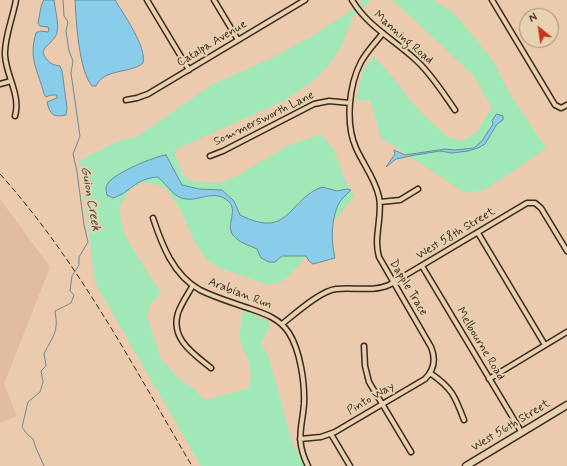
<!DOCTYPE html>
<style>
body{margin:0}
#map{position:relative;width:567px;height:466px;overflow:hidden;background:#ebcaad;font-family:Mynerve,sans-serif}
canvas{display:block}
.north{position:absolute;left:519px;top:8px;width:40px;height:40px;box-sizing:border-box;background:#e8d1b1;border:1px solid #a38e76;border-radius:50%;rotate:330deg;font-size:11px;font-weight:700;line-height:16px;text-align:center;color:#3b2a1e}
.north::after{content:'';display:block;margin:auto;width:14px;height:18px;background:#c8321e;clip-path:polygon(50% 0,100% 100%,50% 72%,0 100%)}
</style>
<div id="map">
<canvas width="567" height="466"></canvas>
<div class="north">N</div>
</div>
<script>
const ctx = document.querySelector('canvas').getContext('2d');
ctx.lineJoin = 'round';
function fill(path, color) {
  ctx.fillStyle = color;
  ctx.fill(path, 'evenodd');
}
function strokePath(path, color, width, dash) {
  ctx.strokeStyle = color;
  ctx.lineWidth = width;
  ctx.lineCap = dash ? 'butt' : 'round';
  ctx.setLineDash(dash || []);
  ctx.stroke(path);
}
function drawText(font, color, halo, rows, align = 'center') {
  ctx.font = font + ' Mynerve,sans-serif';
  ctx.lineWidth = 4;
  ctx.setLineDash([]);
  ctx.textBaseline = 'middle';
  ctx.strokeStyle = halo;
  ctx.fillStyle = color;
  for (const [text, x, y, turn = 0] of rows) {
    ctx.save();
    ctx.translate(x, y);
    ctx.rotate((+turn || 0) * Math.PI / 180);
    ctx.textAlign = isNaN(turn) ? turn : align;
    if (halo) ctx.strokeText(text, 0, 0);
    ctx.fillText(text, 0, 0);
    ctx.restore();
  }
}
fill(new Path2D(`
 M0,199L50,267L4,384L17,416L0,423Z`), '#e1bca1');
fill(new Path2D(`
 M364,0H371L353,16L342,45L328,66L315,79L284,101L174,150L182,174L190,181L219,183L235,177L289,145L321,134L334,150L345,180L354,196L301,263L283,281L269,285L220,268L208,261L196,245L181,211L166,188L152,183H141L131,188L119,207L124,234L149,275L161,293L150,305L147,316L161,359L178,378L194,389L203,399H210L249,388L251,377L248,360L239,337L242,314L246,311L270,322L268,330L261,343L268,355L293,445L305,466H201L95,283L80,160L118,141L136,137L215,83L268,60L314,35L352,10Z
 M388,0H434L455,14L494,62L507,89L546,148L518,168L484,190L465,193L440,176L381,138L370,100H356L363,70L373,56L391,75L410,100L428,119L448,137L462,141L476,133L492,107L472,74L408,14L393,1Z`), '#a0e8b7');
const water = new Path2D(`
 M44,0H54C55,10 61,30 55,37C51,43 45,46 43,52C46,61 51,65 60,66L62,71L67,108L66,115C53,118 50,114 47,102L57,98V95H51L46,97L44,94C38,70 28,59 36,33L40,31L48,32L49,30L48,27L40,26L38,23L41,7Z
 M75,0H115C124,15 147,47 143,63C130,74 104,68 96,86H92C79,71 76,21 75,0Z
 M497,114L503,116V120L497,124L485,144L478,148L468,151L452,153L440,151L415,155L396,159L386,167L395,154L394,150L405,155L445,149L455,150L474,148L482,141L493,124L492,121Z
 M166,155L182,185L199,189L222,190L234,201L240,215C290,240 287,200 322,187L337,191L347,189L351,190C346,195 341,199 338,205C331,221 331,241 335,258L313,264L309,261L306,256H282L275,262H269L261,258L257,249C249,245 239,243 233,235C225,225 239,210 228,201C214,189 200,201 186,199C173,198 167,184 158,177C133,179 132,192 113,198L107,195C106,190 105,187 108,183C115,173 155,156 166,155Z`);
fill(water, '#8acdeb');
strokePath(water, '#6a8c99', 1);
strokePath(new Path2D(`
 M44,466L36,448L33,439L27,434L22,427L28,402L40,392L43,382L41,371L46,366L44,354C53,335 59,333 55,311L71,303L74,295L70,291L72,276L79,265V257L88,242L84,225L77,172L73,154L80,136L71,73L73,61L69,51L66,31L68,22L64,16L63,0`), '#6a8c99', 1);
const street = new Path2D(`
 M147,0L189,70
 M214,0L238,40
 M352,0C367,26 396,41 417,61C432,75 443,93 455,110
 M492,0L555,105L561,108L567,105
 M0,84L11,81
 M126,100L137,98L148,94L305,0
 M15,116C21,95 6,76 5,55C4,39 13,17 16,0
 M210,156L223,151L314,104L329,101L350,103
 M380,202L400,200L418,189
 M153,218C162,245 173,275 200,290C216,298 234,303 251,309C266,314 280,319 289,333C300,350 305,383 304,404C302,429 295,440 308,466
 M478,233L545,345
 M422,266L522,433
 M193,285C188,294 181,304 178,313C170,339 194,354 211,368
 M282,324C295,314 320,291 336,289C353,287 373,292 389,285L527,203H535L541,208L567,251
 M364,346L365,366L369,382L411,452
 M430,373C452,388 455,396 464,420
 M489,379L567,332
 M331,434L350,466
 M300,439L321,437L335,432L425,379C434,370 436,359 431,347L379,257C373,237 383,217 379,197C375,178 363,164 356,148C345,123 349,85 361,62C367,51 376,42 383,33`);
const primary = new Path2D(`
 M466,466L567,405`);
strokePath(street, '#3b2a1e', 7);
strokePath(primary, '#3b2a1e', 9);
strokePath(street, '#e8d1b1', 4);
strokePath(primary, '#e8d1b1', 6);
strokePath(new Path2D(`
 M0,174C78,261 133,366 192,466`), '#3b2a1e', 1, [6, 3]);
drawText('12px', '#3b2a1e', '#e8d1b1', [
 ["Manning Road",403,38,41],
 ["Catalpa Avenue",212,44,-31],
 ["Sommersworth Lane",264,119,-26],
 ["West 58th Street",456,234,-31],
 ["Dapple Trace",408,288,59],
 ["Arabian Run",240,294,21],
 ["Melbourne Road",480,344,59],
 ["Pinto Way",371,399,-31],
 ["West 56th Street",511,426,-31]
]);
drawText('italic 13px', '#47423d', '#e8d1b1', [
 ["Guion Creek",90,199,80]
]);
</script>
